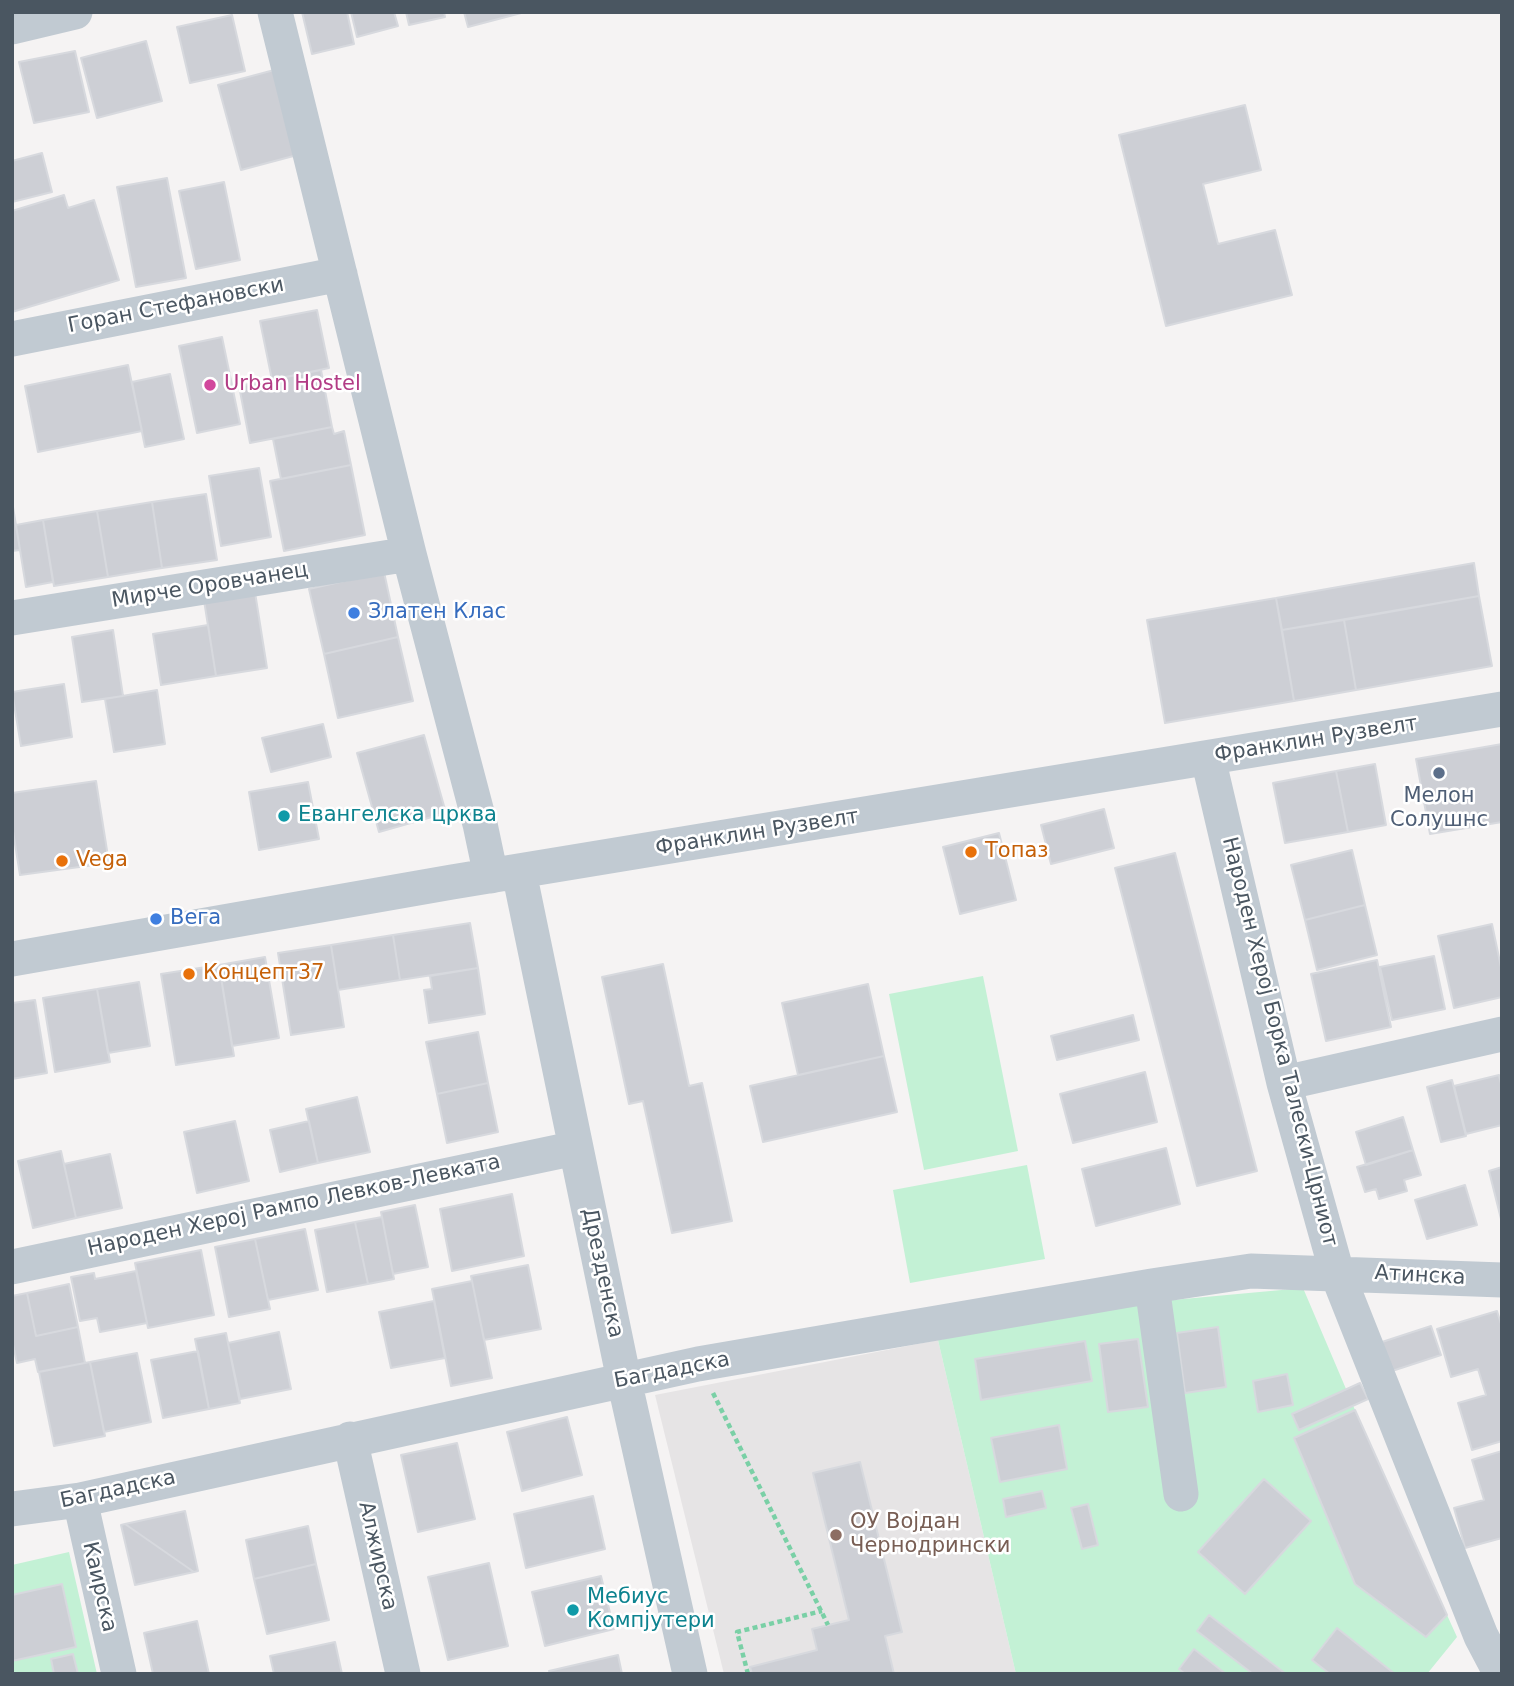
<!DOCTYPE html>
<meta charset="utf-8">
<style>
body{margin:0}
#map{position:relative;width:1514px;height:1686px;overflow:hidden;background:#f5f3f3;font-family:"DejaVu Sans",sans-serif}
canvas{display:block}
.frame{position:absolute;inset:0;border:14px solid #4a5661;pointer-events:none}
</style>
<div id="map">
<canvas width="1514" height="1686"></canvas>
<div class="frame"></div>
</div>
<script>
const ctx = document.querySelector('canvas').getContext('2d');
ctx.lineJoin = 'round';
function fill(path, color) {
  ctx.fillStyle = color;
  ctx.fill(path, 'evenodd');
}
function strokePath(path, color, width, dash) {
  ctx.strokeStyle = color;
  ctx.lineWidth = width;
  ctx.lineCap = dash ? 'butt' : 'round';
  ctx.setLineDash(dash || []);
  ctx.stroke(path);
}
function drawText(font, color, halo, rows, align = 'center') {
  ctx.font = font + ' "DejaVu Sans",sans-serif';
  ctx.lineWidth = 5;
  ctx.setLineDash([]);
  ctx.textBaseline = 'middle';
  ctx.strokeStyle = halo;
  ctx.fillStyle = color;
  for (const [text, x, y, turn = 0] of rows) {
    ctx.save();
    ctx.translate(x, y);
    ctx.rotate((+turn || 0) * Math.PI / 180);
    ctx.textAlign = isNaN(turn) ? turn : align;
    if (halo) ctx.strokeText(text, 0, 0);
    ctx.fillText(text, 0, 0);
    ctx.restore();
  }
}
fill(new Path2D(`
 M938,1340L1016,1674H724L655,1395Z`), '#e6e4e5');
fill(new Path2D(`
 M983,976L1018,1151L924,1170L889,994Z
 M1027,1165L1045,1259L910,1283L893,1190Z
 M1303,1288L1355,1410L1294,1438L1355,1584L1426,1637L1447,1615L1457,1637L1427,1674H1016L938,1340L1140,1303Z
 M69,1552L97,1674H12V1565Z`), '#c3f1d5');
const building = new Path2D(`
 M302,12H347L354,44L312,54Z
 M351,12H394L398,26L357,37Z
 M406,12H444L445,17L409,25Z
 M464,12H525L468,27Z
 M232,15L245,71L190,83L177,27Z
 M146,41L162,101L97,118L81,58Z
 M75,51L89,112L34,123L19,62Z
 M278,69L301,154L241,170L218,85Z
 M1245,105L1261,170L1203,184L1218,244L1275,230L1292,295L1166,326L1119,135Z
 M42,153L52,192L12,202V161Z
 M167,178L186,278L136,287L117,187Z
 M224,182L240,260L196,269L179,191Z
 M64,195L68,208L94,200L119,280L12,312V211Z
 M317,310L329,368L272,380L260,321Z
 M222,337L240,424L197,433L179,346Z
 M128,365L142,431L38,452L25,386Z
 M321,370L332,427L250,443L239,386Z
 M170,374L184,439L145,447L132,382Z
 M332,427L334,434L344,431L351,465L281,479L273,439Z
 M351,465L365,535L284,551L270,481Z
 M259,468L271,537L221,546L209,476Z
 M206,494L217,560L162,568L152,502Z
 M12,501L20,550L12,551Z
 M152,502L162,568L108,577L97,511Z
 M97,511L108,577L54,586L43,520Z
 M43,520L53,582L26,587L16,525Z
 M1474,563L1479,596L1282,630L1276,598Z
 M384,572L398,637L324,654L309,589Z
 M254,586L267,668L216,676L203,594Z
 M1479,596L1492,666L1356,690L1344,620Z
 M1276,598L1294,701L1165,723L1147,620Z
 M1344,620L1356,690L1294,701L1282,630Z
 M208,625L216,676L161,685L153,634Z
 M113,630L123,696L82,702L72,637Z
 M398,637L413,701L338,718L324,654Z
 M64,684L72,737L21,746L12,692Z
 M157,690L165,744L114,752L105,699Z
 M323,724L331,757L271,772L262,738Z
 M424,735L446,813L379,832L357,753Z
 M1502,744V822L1430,834L1416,759Z
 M1375,764L1386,825L1348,832L1336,771Z
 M1336,771L1348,832L1285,843L1273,783Z
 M96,781L109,863L20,875L12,825V793Z
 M308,782L319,839L259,850L249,792Z
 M1104,809L1114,848L1051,864L1041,825Z
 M999,833L1016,900L960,914L943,847Z
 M1352,850L1365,905L1305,920L1291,865Z
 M1175,853L1257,1171L1197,1186L1115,868Z
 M1365,905L1377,955L1317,970L1305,920Z
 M470,923L478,968L400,980L393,935Z
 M1492,924L1502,972V997L1454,1008L1438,936Z
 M393,935L400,980L338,990L331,945Z
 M331,945L344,1027L291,1035L278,953Z
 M1434,956L1445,1009L1392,1020L1380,967Z
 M265,957L279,1038L232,1046L219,965Z
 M1377,960L1391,1027L1326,1041L1311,974Z
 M663,964L689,1086L702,1083L732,1221L672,1233L643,1101L629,1104L602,977Z
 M219,965L234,1056L176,1065L161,974Z
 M478,968L485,1014L429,1023L424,990L432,989L430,976Z
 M139,982L150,1046L108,1053L97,989Z
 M868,984L884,1056L798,1075L782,1003Z
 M97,989L110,1062L55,1072L43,998Z
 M35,1000L47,1073L12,1079V1003Z
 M1133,1015L1139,1040L1057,1060L1051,1036Z
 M478,1032L488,1083L437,1094L426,1042Z
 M884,1056L897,1112L763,1142L750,1086Z
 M1145,1072L1157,1122L1073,1143L1060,1094Z
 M1499,1075L1502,1088V1125L1466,1134L1454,1086Z
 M1452,1080L1466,1136L1441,1142L1427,1087Z
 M488,1083L498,1132L447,1143L437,1094Z
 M357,1097L370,1152L318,1163L306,1109Z
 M1403,1117L1413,1150L1366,1165L1356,1132Z
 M235,1121L249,1181L197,1193L184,1132Z
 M309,1121L318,1163L280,1172L270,1130Z
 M1166,1148L1180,1204L1096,1226L1082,1169Z
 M1413,1150L1421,1175L1404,1180L1407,1191L1379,1199L1376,1189L1365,1192L1357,1167Z
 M61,1151L76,1218L33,1228L18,1161Z
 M110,1154L122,1208L76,1218L64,1164Z
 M1502,1167V1219H1501L1489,1171Z
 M1465,1185L1477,1225L1427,1239L1415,1200Z
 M512,1194L524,1256L452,1271L440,1209Z
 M415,1205L428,1267L393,1274L381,1212Z
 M382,1217L394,1279L368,1284L355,1222Z
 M355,1222L368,1284L327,1292L315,1230Z
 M305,1229L318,1290L268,1300L255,1239Z
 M255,1239L270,1309L229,1317L215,1247Z
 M201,1250L214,1315L148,1328L135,1263Z
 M528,1265L541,1329L484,1340L471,1276Z
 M136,1271L147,1323L100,1332L97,1318L80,1321L71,1277L94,1273L95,1279Z
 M472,1281L492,1378L451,1386L432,1289Z
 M69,1284L78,1327L36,1336L27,1293Z
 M27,1293L36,1336L78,1327L85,1363L38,1372L35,1359L17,1363L12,1340V1296Z
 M434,1301L445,1358L391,1368L379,1312Z
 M1497,1311L1502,1327V1441L1472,1450L1458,1403L1486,1395L1478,1369L1451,1377L1437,1329Z
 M1431,1326L1441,1355L1392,1371L1382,1342Z
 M1218,1327L1226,1387L1185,1393L1177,1333Z
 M279,1332L291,1389L240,1399L228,1343Z
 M226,1333L240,1403L209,1409L195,1339Z
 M1138,1339L1148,1407L1108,1412L1099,1344Z
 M1085,1341L1092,1381L981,1400L975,1359Z
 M198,1351L209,1409L163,1418L151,1360Z
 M137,1353L151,1422L104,1432L90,1362Z
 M90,1362L105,1436L54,1446L39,1372Z
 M1287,1374L1293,1405L1258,1412L1253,1381Z
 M1360,1383L1368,1399L1299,1430L1292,1414Z
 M1355,1410L1447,1615L1426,1637L1355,1584L1294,1438Z
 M567,1417L582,1475L522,1491L507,1432Z
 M1059,1425L1067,1469L1000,1482L991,1438Z
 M457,1443L475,1519L418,1532L401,1455Z
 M1502,1451V1538L1465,1548L1454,1508L1484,1500L1472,1460Z
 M860,1462L902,1632L885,1636L894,1674H752L750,1667L817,1650L812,1629L849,1620L813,1473Z
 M1264,1479L1311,1521L1245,1594L1198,1552Z
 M1042,1491L1046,1508L1006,1517L1003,1499Z
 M593,1496L605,1549L526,1568L514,1514Z
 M1088,1504L1098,1545L1082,1549L1071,1508Z
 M185,1511L198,1571L194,1572L125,1524Z
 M125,1524L194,1572L135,1585L121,1525Z
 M308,1526L316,1564L254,1579L246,1540Z
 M489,1563L508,1646L448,1660L428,1577Z
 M316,1564L329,1620L267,1634L254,1579Z
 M601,1576L614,1629L545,1646L532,1592Z
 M62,1584L76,1647L12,1661V1595Z
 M1209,1615L1286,1674H1253L1197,1631Z
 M197,1621L209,1674H153L144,1633Z
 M1337,1628L1395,1674H1330L1312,1660Z
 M335,1642L342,1674H274L270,1656Z
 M1194,1649L1226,1674H1185L1179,1669Z
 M73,1654L78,1674H54L51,1659Z
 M618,1655L622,1674H550L549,1671Z`);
fill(building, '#cdcfd5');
strokePath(building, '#d7d9de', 2);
strokePath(new Path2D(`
 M713,1393L828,1625
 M748,1674L737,1632L822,1611`), '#7ad0a6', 4.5, [5, 3.5]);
strokePath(new Path2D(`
 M275,12L409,554L480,824L491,876
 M12,27L75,12
 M12,339L340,274
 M12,618L409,554
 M1208,758L1284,1083L1337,1273L1481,1636L1501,1674
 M519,872L624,1380L690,1674
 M12,959L452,882L1502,709
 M1284,1083L1502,1034
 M12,1267L576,1148
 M1152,1286L1181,1494
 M350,1439L403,1674
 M80,1500L119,1674
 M12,1509L80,1500L698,1364L1152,1286L1251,1271L1502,1280`), '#c1cad2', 35);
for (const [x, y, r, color] of [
 [210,385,7,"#d1479c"],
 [354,613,7,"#3f7fe0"],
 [1439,773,7,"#5c6f8a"],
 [284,816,7,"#0f9aa8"],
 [971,852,7,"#e8710a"],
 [62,861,7,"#e8710a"],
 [156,919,7,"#3f7fe0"],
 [189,974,7,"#e8710a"],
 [836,1535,7,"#8d6e63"],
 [573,1610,7,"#0f9aa8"]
]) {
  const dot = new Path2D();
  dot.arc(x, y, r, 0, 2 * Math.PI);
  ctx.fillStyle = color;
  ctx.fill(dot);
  strokePath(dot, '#fff', 2.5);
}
drawText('21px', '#4a5661', '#fff', [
 ["Горан Стефановски",176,306,-11],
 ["Мирче Оровчанец",210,586,-9],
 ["Франклин Рузвелт",1316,740,-9],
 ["Франклин Рузвелт",757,833,-9],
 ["Народен Херој Борка Талески-Црниот",1279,1042,76],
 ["Народен Херој Рампо Левков-Левката",294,1206,-12],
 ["Дрезденска",602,1273,78],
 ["Атинска",1420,1276,3],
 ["Багдадска",672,1371,-11],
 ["Багдадска",118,1490,-12],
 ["Алжирска",377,1556,77],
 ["Каирска",99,1587,77]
]);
drawText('21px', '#b23c85', '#fff', [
 ["Urban Hostel",224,385]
], 'left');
drawText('21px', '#366cbe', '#fff', [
 ["Златен Клас",368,613],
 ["Вега",170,919]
], 'left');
drawText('21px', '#4e5e75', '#fff', [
 ["Мелон",1439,797],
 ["Солушнс",1439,821]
]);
drawText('21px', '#0d838f', '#fff', [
 ["Евангелска црква",298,816],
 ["Мебиус",587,1598],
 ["Компјутери",587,1622]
], 'left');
drawText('21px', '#c56008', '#fff', [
 ["Топаз",985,852],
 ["Vega",76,861],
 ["Концепт37",203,974]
], 'left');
drawText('21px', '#785e54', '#fff', [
 ["ОУ Војдан",850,1523],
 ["Чернодрински",850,1547]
], 'left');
</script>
